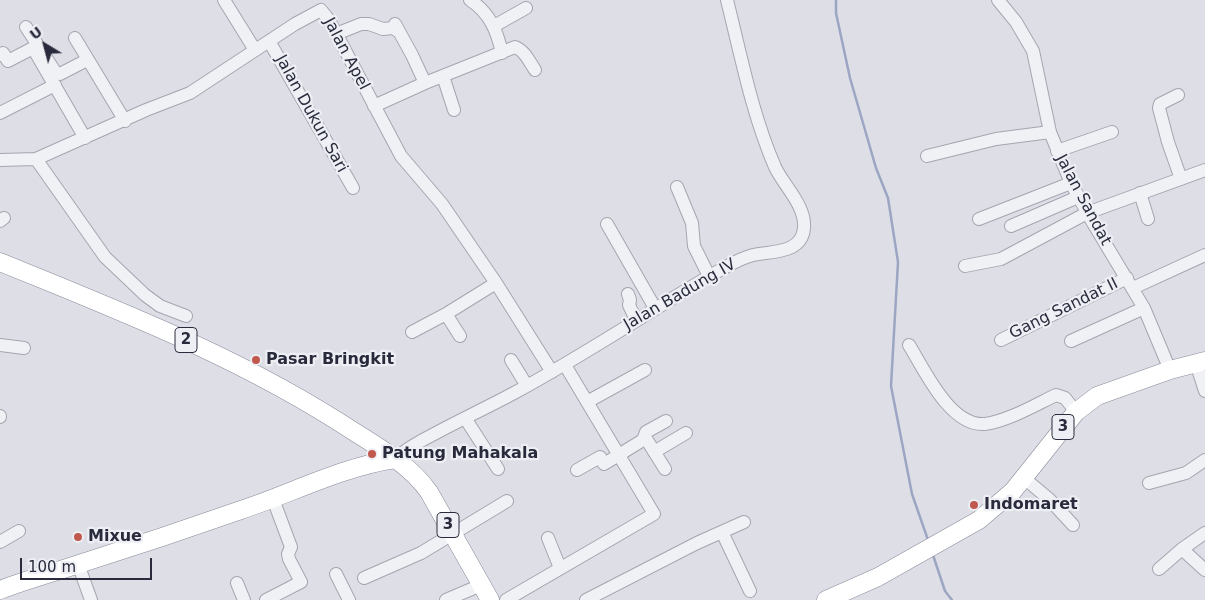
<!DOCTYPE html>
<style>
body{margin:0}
#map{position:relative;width:1205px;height:600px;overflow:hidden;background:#dedfe6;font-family:"DejaVu Sans",sans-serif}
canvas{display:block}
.north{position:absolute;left:20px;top:20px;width:50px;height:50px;-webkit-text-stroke:4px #edeff4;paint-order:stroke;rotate:323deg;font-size:14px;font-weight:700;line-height:20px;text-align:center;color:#292b3c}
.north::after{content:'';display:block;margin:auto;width:18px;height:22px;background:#292b3c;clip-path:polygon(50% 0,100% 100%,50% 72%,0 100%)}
.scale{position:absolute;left:20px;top:558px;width:132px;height:22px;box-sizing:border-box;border:2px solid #292b3c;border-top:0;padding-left:6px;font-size:15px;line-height:18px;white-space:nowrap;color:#292b3c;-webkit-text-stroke:4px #edeff4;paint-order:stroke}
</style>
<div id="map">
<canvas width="1205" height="600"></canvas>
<div class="north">U</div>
<div class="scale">100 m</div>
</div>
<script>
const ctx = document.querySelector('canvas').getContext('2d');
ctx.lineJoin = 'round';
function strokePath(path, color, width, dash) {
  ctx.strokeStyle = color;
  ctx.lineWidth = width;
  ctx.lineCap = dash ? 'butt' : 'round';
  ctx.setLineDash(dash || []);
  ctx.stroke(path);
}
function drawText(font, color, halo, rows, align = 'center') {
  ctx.font = font + ' "DejaVu Sans",sans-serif';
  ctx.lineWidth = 4.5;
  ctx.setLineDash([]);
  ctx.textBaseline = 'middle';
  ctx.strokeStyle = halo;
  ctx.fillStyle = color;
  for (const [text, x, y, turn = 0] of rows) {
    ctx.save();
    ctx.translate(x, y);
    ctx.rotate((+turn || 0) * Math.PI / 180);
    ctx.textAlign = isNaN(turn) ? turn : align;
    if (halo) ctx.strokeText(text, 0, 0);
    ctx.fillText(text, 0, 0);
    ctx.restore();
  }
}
strokePath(new Path2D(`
 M836,0V13L850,78L876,168L888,198L898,262L891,386L912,494L928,540
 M933,555L945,591L952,600`), '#9ca6c3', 2.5);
const minor = new Path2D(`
 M224,0L255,50
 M470,0C490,13 497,31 502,53
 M998,0L1016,22L1033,51L1050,132L1071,183L1093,223L1144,308L1170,370
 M395,24L412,55L425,83
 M494,26L526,8
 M26,27L56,73L60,74L87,60
 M336,34L361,24H369L383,29L393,28L398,31
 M75,38L125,121
 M269,41L353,188
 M0,55L3,53L8,61L33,48L85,138
 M443,76L454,110
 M1178,95L1160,104L1159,108L1168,142L1181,179
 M374,106L425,83L515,47C525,51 529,61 535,70
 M0,113L55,85
 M1057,151L1112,132
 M927,156L996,139L1050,132
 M36,159L105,257L145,295L160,306L186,316
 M0,160L36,159L146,110L190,93L295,24L321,10L329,20L401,156L442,204L496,283L552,372
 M677,187L692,223L694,246L709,276
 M1140,193L1148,219
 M979,219L1071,183
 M0,221L4,218
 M607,224L655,308
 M1011,226L1078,197
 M965,266L1001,259L1087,213L1205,170
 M1133,288L1205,255
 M628,294L630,300L629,305L636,320
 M446,314L460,336
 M412,332L446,314L496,283
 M1001,340L1127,278
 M1071,341L1144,308
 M0,345L24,348
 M909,345C924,369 950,427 985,424C1008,421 1035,405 1056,395L1065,398L1076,412
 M511,360L527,386
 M1196,363L1205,391
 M587,402L645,370
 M0,417V416
 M465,418L498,469
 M645,437L665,469
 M654,452L686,433
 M395,459C407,448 422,440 436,433C462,419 488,407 514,393C585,355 652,309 722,269C731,264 741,258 753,255C771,251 802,254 804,228C806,206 784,186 775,167C752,114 741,56 727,0
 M577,470L600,457L604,464L643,440L646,432L666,421
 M1024,478L1049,499L1073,525
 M1149,483L1186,473L1205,460
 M722,532L750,591
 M548,538L560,568
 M0,542L19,531
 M1182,549L1205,570
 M78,564L91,600
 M1159,569L1182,549L1205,533
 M336,574L349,600
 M364,578L421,553L507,501
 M237,583L244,600
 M266,600L301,582L289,559L288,554L291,547L273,499
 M446,600L481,585
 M506,600L654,514L565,365
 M586,600L697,543L744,522`);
const highway = new Path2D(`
 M0,262C122,312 242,358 353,431C380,448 411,466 429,492L490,600
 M0,590C26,580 52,573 79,564C133,547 187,529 241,510C292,493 342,467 395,459
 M826,600L878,577L979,520L1013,491L1076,412L1097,396L1170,370L1205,361`);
strokePath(minor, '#a4a5b0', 14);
strokePath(highway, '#878a9b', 19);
strokePath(minor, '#f0f1f5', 12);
strokePath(highway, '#fff', 18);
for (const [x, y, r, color] of [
 [256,360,5,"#c1594e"],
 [372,454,5,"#c1594e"],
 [974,505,5,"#c1594e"],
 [78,537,5,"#c1594e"]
]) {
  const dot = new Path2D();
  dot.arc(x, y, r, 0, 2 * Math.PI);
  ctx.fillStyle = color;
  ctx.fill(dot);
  strokePath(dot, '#edeff4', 2);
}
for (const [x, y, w] of [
 [186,340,22],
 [1063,427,22],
 [448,525,22]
]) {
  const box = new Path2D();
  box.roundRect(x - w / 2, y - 12.5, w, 25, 4);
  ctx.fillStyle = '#edeff4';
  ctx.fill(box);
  strokePath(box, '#292b3c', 1);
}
drawText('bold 15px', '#292b3c', null, [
 ["2",186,340],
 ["3",1063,427],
 ["3",448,525]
]);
drawText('16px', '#292b3c', '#edeff4', [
 ["Jalan Apel",346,54,62],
 ["Jalan Dukun Sari",311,114,61],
 ["Jalan Sandat",1083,200,62],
 ["Jalan Badung IV",680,295,-30],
 ["Gang Sandat II",1064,309,-26]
]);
drawText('bold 16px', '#292b3c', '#edeff4', [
 ["Pasar Bringkit",266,360],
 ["Patung Mahakala",382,454],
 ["Indomaret",984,505],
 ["Mixue",88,537]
], 'left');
</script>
